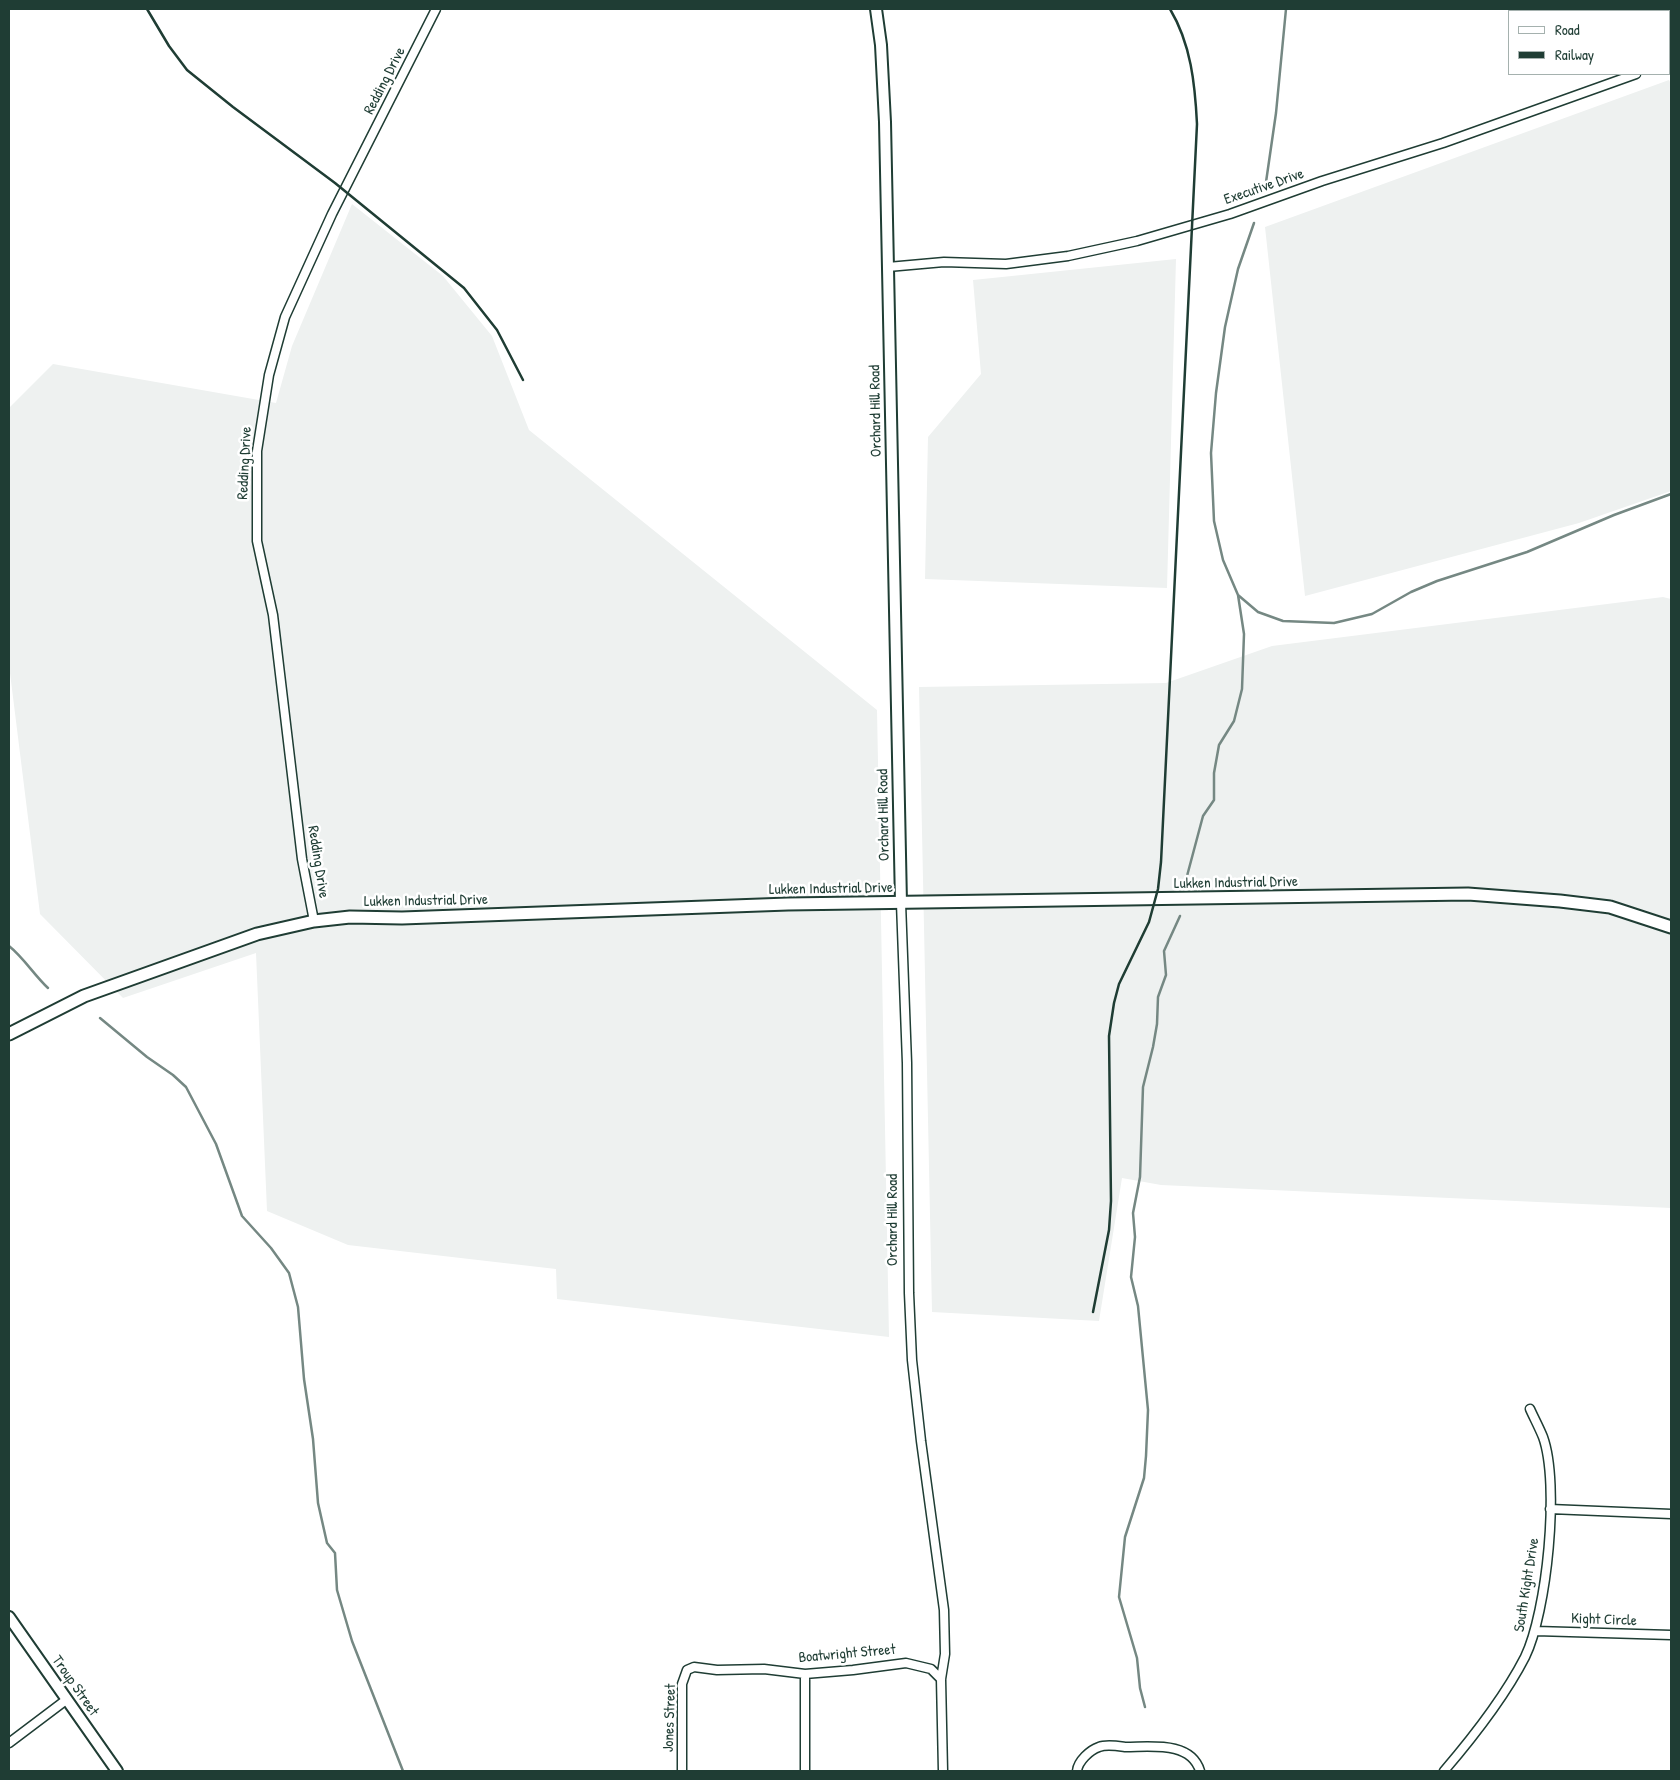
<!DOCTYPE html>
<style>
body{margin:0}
#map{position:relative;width:1680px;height:1780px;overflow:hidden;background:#fff;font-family:"Patrick Hand",sans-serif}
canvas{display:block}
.frame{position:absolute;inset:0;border:10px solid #1f3d34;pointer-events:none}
.legend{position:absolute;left:1508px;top:10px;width:162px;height:65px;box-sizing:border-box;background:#fff;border:1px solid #a5b1ae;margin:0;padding:6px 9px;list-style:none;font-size:15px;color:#1f3d34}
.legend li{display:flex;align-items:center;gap:10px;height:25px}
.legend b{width:25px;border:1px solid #a5b1ae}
</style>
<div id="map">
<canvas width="1680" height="1780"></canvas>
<div class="frame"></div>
<ul class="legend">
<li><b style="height:6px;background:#fff"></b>Road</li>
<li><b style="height:6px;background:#1f3d34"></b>Railway</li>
</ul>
</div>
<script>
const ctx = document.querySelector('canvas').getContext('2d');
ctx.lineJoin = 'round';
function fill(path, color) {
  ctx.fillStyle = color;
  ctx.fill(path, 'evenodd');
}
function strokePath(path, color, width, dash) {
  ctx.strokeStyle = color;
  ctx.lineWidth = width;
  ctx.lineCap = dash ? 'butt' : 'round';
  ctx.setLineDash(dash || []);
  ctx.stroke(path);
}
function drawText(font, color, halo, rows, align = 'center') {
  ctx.font = font + ' "Patrick Hand",sans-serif';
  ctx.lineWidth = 5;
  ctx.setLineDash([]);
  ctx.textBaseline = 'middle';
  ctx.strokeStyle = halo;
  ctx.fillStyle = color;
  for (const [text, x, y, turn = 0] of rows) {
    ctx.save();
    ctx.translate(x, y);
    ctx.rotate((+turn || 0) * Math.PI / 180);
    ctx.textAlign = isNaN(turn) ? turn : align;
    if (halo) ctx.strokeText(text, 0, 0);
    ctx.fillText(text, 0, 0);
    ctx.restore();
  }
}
fill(new Path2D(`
 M1669,80L1671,84V491L1579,523L1305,596L1265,227Z
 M352,204L443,276L492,336L529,430L877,710L889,1337L557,1299L556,1269L348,1245L267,1211L256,953L123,998L40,914L9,665V408L53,364L276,403L292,346Z
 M1176,259L1167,588L925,579L928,437L981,374L973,280Z
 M1663,597L1671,599V1208L1161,1185L1122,1178L1099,1321L932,1312L919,687L1166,683L1272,646Z`), '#eef1f0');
strokePath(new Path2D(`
 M1265,189L1276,113L1286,9
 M1238,595L1258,612L1283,621L1334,623L1372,614L1411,592L1437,581L1527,552L1614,515L1671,494
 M1187,876L1203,816L1214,800V773L1219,745L1234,721L1242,689L1244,634L1238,595L1223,560L1214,521L1211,453L1216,393L1225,327L1238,269L1254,223
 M9,946C24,958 34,975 48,988
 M100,1018L147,1057L173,1075L186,1087L216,1144L242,1216L271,1248L289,1273L298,1307L304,1379L313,1439L318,1503L327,1543L335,1553L337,1590L352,1641L403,1771
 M1145,1707L1140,1688L1137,1658L1119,1597L1125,1537L1144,1478L1146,1456L1148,1410L1138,1306L1131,1277L1135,1237L1133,1213L1140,1177L1143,1087L1153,1047L1157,1024L1158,997L1166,975L1164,951L1180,916`), '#758883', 2.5);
const minor = new Path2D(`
 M1646,9L1647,11
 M1669,63L1671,62
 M888,267L944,262L1006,264L1068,256L1137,241L1230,214L1322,181L1443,143L1636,74
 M901,903L907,1063L909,1293L912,1360L921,1441L944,1610L945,1654L941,1679L943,1771
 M314,921L302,859L273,615L257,541V451L269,375L285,317L332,214L436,9
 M1550,1509L1671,1514
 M1536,1631L1671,1635
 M9,1743L66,1700
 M682,1771V1684L687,1670L694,1667L717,1670L764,1669L805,1674L853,1670L906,1663L931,1669L941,1679
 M805,1771V1674
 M1077,1771C1078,1761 1090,1750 1099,1747C1106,1744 1118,1746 1126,1747C1151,1747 1191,1741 1200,1771
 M1444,1771C1474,1736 1504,1698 1525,1657C1547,1612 1560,1484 1543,1437C1539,1427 1534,1418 1530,1409`);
const tertiary = new Path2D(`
 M876,9L881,45L885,122L901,903
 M9,1617L117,1771`);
const secondary = new Path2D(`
 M9,1034L84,996L257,934L314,921L350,917L402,918L788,904L1468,894L1560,901L1610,907L1671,927`);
strokePath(minor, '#1f3d34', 11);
strokePath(tertiary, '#1f3d34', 14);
strokePath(secondary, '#1f3d34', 15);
strokePath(minor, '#fff', 8);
strokePath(tertiary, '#fff', 10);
strokePath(secondary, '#fff', 11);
strokePath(new Path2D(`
 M147,9L169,46L187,70L233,107L335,183L464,288L497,330L523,380
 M1093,1312L1109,1230L1111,1201L1109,1036L1114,1003L1119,984L1149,922L1158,889L1161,862L1197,124C1195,84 1191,44 1170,9`), '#1f3d34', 2.5);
drawText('15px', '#1f3d34', '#fff', [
 ["Redding Drive",385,81,-63],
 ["Executive Drive",1264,187,-19],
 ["Orchard Hill Road",876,411,-91],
 ["Redding Drive",245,463,-87],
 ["Orchard Hill Road",884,815,-91],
 ["Redding Drive",318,862,81],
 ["Lukken Industrial Drive",1236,883,-1],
 ["Lukken Industrial Drive",831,889,-1],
 ["Lukken Industrial Drive",426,901,-1],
 ["Orchard Hill Road",893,1220,-90],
 ["South Kight Drive",1527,1585,-81],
 ["Kight Circle",1604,1620,2],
 ["Boatwright Street",847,1654,-5],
 ["Troup Street",75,1686,55],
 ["Jones Street",670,1718,-88]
]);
</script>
